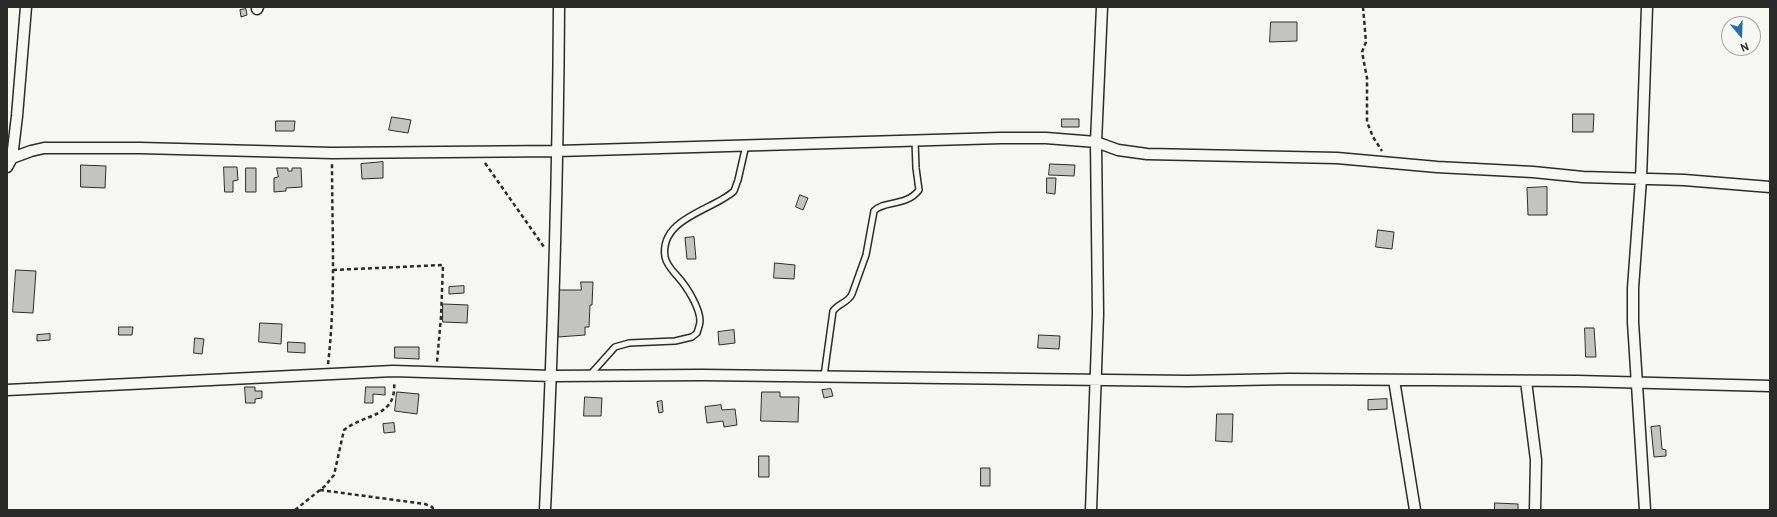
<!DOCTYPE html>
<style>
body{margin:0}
#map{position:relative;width:1777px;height:517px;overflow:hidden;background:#f6f6f2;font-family:Pangolin,sans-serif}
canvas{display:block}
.frame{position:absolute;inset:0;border:8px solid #2b2b2b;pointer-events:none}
.north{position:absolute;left:1721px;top:16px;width:40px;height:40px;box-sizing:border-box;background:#f6f6f2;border:1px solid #a5a5a2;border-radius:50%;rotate:161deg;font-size:11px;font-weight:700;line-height:16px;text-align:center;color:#2b2b2b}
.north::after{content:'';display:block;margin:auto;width:14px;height:18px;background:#1f6fb2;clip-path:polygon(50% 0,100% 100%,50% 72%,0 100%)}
</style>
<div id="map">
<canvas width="1777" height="517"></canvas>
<div class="frame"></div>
<div class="north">N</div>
</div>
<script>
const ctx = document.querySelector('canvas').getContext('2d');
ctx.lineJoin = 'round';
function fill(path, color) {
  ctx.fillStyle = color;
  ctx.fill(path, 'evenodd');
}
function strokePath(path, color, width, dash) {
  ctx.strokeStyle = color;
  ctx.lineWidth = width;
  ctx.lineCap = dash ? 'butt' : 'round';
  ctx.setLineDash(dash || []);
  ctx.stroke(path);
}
const building = new Path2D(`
 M246,9L247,15L241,17L240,10Z
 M1271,22H1297V41L1270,42Z
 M1573,114H1594L1593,132H1573Z
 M392,117L411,120L408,133L389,130Z
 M1062,119H1079V127H1062Z
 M276,121H295L294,131H276Z
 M383,162V178L362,179L361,164Z
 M1050,164L1075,165L1074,176L1049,175Z
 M81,165L106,166L105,188L81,187Z
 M224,167H237L238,180L233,181V192H225Z
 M246,168H256V192H246Z
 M277,168H288V171H292V168H301L302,187L286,188V191L274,192V178L278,177Z
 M1047,178H1056L1055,194L1047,193Z
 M1547,187V215H1528L1527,188Z
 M800,195L808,198L803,210L796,207Z
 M1378,230L1394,232L1392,249L1376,247Z
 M694,237L696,259H687L685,238Z
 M775,263L795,265L794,279L774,278Z
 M16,270L36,271L33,313L13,312Z
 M581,282H593L592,305H590L589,327H585V335L558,337L559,290H581Z
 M464,286V293L449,294V287Z
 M443,304L468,305L467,323L443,322Z
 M260,323L282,324L281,344L259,342Z
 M119,327H133L132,335H119Z
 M1585,328H1594L1596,357H1586Z
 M734,330L735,343L719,345L718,332Z
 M50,334V340L37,341V335Z
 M1039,335L1060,336L1059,349L1038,348Z
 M195,338L204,339L202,354L194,353Z
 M288,342L305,343V353L288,352Z
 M395,347H419V359L395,358Z
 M245,387H255V391H262V398L255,399V403H246Z
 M366,387H385V395L373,394V403H365Z
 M831,389L833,396L824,398L822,390Z
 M397,392L419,394L417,414L395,411Z
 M762,392H780V397H799L798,422L761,421Z
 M585,397L602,398L601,416H584Z
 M1387,399V409L1368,410V400Z
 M662,401L663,412L659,413L657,402Z
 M721,405L722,410L735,409L737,425L724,427L723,421L707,423L705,407Z
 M1217,414H1233L1232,442L1216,441Z
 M394,423L395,432L384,433L383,424Z
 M1660,426L1662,449L1666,450V456L1654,457L1651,427Z
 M759,456H769V477H759Z
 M981,468H990V486H981Z
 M1495,503L1518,504V510H1495Z`);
fill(building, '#c3c3c0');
strokePath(building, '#2b2b2b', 1);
const lane = new Path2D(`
 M589,376L615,347L629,343L675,341L692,337L697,333C698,329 700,325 700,321C700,308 687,287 678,277C673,271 667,266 665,257C659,218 714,210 734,191L738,180L746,145
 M824,376L833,311C839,303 848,303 852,294L866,255L874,211C884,200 906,207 919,190L916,168L915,141`);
const street = new Path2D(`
 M257,9L258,7
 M12,158L31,151L44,148H140L332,153L558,151L1001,138H1046L1096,142L1118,150L1147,154L1337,158L1437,167L1533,172L1583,177L1684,180L1770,187
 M7,167L12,158L17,116L26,7
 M1394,380L1415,510
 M1526,381L1536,460L1535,510
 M7,390L393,371L552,376L702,375L1188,381L1288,379L1577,381L1770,386
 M545,510C553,342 558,175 559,7
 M1091,510L1098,314L1096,142L1102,7
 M1645,510L1633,322V288L1641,179L1647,7`);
strokePath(lane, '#2b2b2b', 8);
strokePath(street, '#2b2b2b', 13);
strokePath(new Path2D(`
 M1363,7L1366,42L1362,52L1367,78V122L1373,137L1382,151
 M485,163L544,247
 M333,270L443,265L441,317L437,362
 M328,364C336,297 332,230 332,163
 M320,490L425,504L432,507L434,510
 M295,510L325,486L334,475L344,430C365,413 397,418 394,382`), '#2b2b2b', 2.5, [4, 3]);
strokePath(lane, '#f6f6f2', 5);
strokePath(street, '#f6f6f2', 10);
</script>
